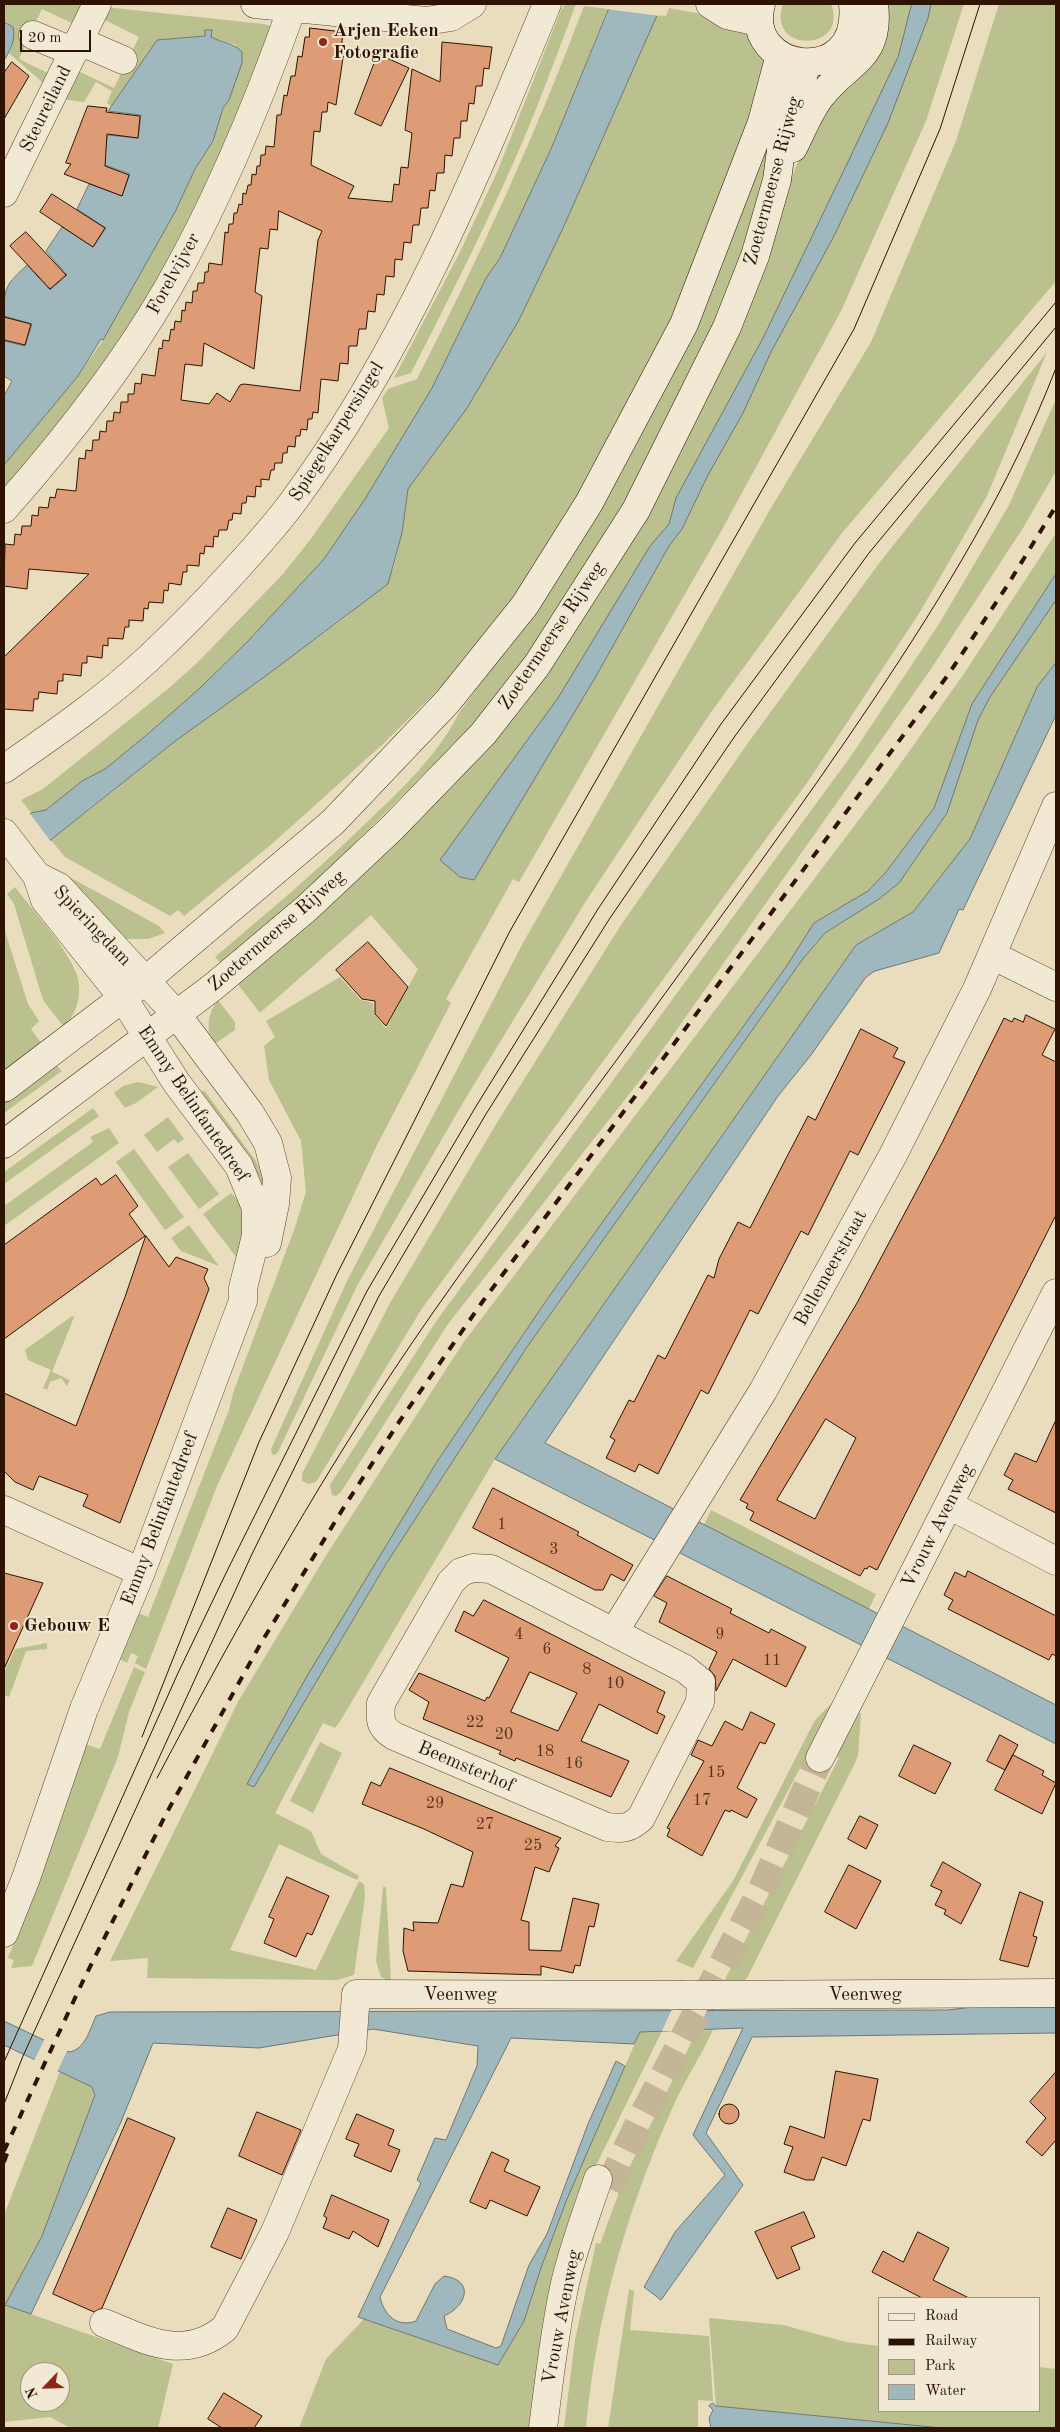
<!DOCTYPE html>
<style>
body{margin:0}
#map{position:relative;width:1060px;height:2432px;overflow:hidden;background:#e9ddbd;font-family:"Old Standard TT",serif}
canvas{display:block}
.frame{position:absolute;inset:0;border:5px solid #2e1301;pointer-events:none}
.legend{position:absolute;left:878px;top:2297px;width:162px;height:115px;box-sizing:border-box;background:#f1e9d4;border:1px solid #a39380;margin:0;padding:6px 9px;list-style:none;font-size:15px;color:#2e1301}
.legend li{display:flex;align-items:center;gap:10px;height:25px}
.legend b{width:25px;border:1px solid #a39380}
.north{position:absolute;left:20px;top:2362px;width:50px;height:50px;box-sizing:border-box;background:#f1e9d4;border:1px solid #a39380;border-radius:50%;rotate:246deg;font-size:14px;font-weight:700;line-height:20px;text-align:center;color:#2e1301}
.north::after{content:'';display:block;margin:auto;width:18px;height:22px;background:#8f2418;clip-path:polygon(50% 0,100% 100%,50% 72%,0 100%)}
.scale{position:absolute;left:20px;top:30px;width:71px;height:22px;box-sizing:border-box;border:2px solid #2e1301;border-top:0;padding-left:6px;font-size:15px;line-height:18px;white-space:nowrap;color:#2e1301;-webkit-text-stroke:4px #f1e9d4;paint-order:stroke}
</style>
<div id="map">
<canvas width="1060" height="2432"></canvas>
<div class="frame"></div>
<ul class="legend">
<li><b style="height:6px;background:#f1e9d4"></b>Road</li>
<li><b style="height:6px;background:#2e1301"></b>Railway</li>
<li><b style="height:14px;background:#bac08e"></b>Park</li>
<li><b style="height:14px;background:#9eb8bd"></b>Water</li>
</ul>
<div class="north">N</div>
<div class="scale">20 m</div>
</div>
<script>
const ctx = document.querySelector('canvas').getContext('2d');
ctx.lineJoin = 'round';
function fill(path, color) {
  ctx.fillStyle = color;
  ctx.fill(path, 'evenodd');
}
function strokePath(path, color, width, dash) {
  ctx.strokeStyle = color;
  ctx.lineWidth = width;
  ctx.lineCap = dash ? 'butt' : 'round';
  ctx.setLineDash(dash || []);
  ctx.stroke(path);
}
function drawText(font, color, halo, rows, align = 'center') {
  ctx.font = font + ' "Old Standard TT",serif';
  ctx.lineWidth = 4;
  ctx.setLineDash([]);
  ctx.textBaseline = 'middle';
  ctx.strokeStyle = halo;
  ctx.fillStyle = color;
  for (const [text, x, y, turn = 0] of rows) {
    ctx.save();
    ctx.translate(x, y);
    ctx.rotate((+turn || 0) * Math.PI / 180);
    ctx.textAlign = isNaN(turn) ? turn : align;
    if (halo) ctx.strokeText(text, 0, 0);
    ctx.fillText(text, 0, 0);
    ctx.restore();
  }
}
fill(new Path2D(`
 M4,4H65L90,6L80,27L42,9L19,59L56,77L51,90L9,53L12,47L8,23L4,22Z
 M566,4H576C554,62 533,121 507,177C477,244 444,308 411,373L394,378L461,250L498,170L561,10Z
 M783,4H831C850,51 766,55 783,4Z
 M884,4H964L926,121L841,311L719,535L519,882L513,879L446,999L451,1003L377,1145L217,1486L146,1669L135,1663L138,1656L131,1653L127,1663L119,1659L138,1613L148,1617L229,1410L233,1393L294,1230L306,1192L301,1141L269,1080L264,1046L275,1037L266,1021L340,977L361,1000L373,1003L374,1014L386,1028L418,969L371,915L260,1013L237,983L537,682L786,193L808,135Z
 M999,4H1056V281L842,533L709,715L586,901L464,1101L357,1286L278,1452L275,1455L272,1454L271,1449L348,1279L524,941L771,508L871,342L956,141Z
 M584,6L608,9L551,149L500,258L486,278L432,388L365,499L324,559L248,641L200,688L149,733L105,769L82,781L46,810L31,813L21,800L43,789L169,688L199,661L283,574L310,540L389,428L382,398L388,389L417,379C479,258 536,134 584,6Z
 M105,7L263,24L271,26L274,34L163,282L4,501V465L78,376L103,340L175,212L195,169L213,141L223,108L229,100L236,45L205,36L157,40L111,106L107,103L112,91L96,82L84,102L62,99L76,70L114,88L139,37L101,18Z
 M669,8L718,17L744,25L765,58L767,71L678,314L544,563L443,685L383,744L273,843L184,916L178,910L170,916L65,857L50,839L87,812L174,742L347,616L393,570L402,533L408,489L467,408L519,320L564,226L657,15L666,16Z
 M772,127L778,128L748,237L721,315L658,454L504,693L319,879L221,964L215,957C267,913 318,870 366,823C400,791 438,755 459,713L546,592Z
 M1047,352L987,496L920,612L809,780L421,1310L316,1482L309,1484L302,1481V1474L390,1303L498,1121L621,925L748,743L880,562Z
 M1056,399V471L1023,528L929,672L649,1069L448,1324L341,1492L336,1496L332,1495L330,1485L437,1320L851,756L939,624L1009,505Z
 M1056,533V574L972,704L934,808L886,872L868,891L814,923L786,967L548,1298L438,1460L253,1787L386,1564L527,1347L802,960L825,933L879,899L899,883L947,813L978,720L990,697L1056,600V663L1037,687L970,839L913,912L856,945L495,1459L341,1720L335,1728L323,1723L275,1813L311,1831L321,1854L359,1876L357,1880L279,1844L230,1950L316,1970L359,1881L364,1884L365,1897L354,1975L337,1980L147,1978L148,1958L110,1961L239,1700L327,1554L463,1343L886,784L963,675Z
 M53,868L159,926L165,933L148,939H124L49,870Z
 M15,887C33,911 66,946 76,973C83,989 78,1016 63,1026L43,1000L14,904L7,894Z
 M4,928L28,1004L39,1021L31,1029L42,1044L4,1072Z
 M218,1000L235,1022V1030L213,1045C206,1029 207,1014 218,1000Z
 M56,1065L62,1071L4,1113V1103Z
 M138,1082L158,1087L136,1103L125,1108L114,1093L123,1086Z
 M204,1090L256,1161L262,1174L268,1199L195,1097Z
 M93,1108L99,1116L4,1184V1172Z
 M168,1117L184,1139L178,1143L174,1139L157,1152L144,1135Z
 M109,1128L119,1143L4,1226V1206L93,1142L90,1137Z
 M134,1149L184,1217L165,1230L116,1162Z
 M188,1153L219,1194L199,1209L168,1167Z
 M231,1193C258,1221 248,1224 237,1258L203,1214Z
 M189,1225L219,1266L181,1251L171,1238Z
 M72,1316L74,1317L52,1372L70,1380L67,1386L61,1378L50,1382L47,1390L43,1388L51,1370L28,1360L25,1350Z
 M711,1510L876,1594L869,1609L704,1525Z
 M47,1643V1649L26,1651L9,1697L4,1695V1673L15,1649Z
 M134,1667L145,1672L129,1712L118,1757L32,1966L11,1968L14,1960L8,1958L38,1884L85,1744L100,1749Z
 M833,1702L835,1703L693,1968L676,1961L733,1881L815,1720Z
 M857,1713H861L858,1755L855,1763L747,1978L743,1982L722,1985L839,1758L834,1755Z
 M320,1742L342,1753L313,1813L290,1801Z
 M383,1887H386L391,1982L381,1977L376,1961Z
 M713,2030C700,2058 683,2083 671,2111C626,2214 596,2316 586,2428H564L575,2340L596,2243L600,2244L625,2176L697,2031Z
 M662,2031L584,2190L538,2428H299L326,2359L364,2319L498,2364L524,2321L541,2268L566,2200L640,2032Z
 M60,2071L92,2087L95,2095L42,2236L5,2305L173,2364L158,2428H70L50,2417L4,2422V2215ZM30,2372H60V2402H30Z
 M629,2289L634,2291L630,2330L709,2336L713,2401L698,2400V2428H608Z
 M709,2318L783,2325L846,2342L879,2346V2411H1039V2367L1056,2369V2428H942L716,2406Z`), '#bac08e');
const water = new Path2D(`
 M611,4H662L564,226L519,320L467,408L408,489L402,533L388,584L267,675L174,742L4,877V835L31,813L46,810L82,781L105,769L149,733L200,688L248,641L324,559L365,499L432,388L486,278L500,258L551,149Z
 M912,4H931L928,18L888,123L834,236L771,352L743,413L708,475L682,529L669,546L595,678L474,880L460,877L440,860L558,698L650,546L669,524L676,498L763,338L845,168L898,57Z
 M4,22L13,27C16,40 11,48 5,59Z
 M205,30H212L211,37C222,43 234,43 242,52V63L229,100L223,108L213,141L195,169L175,212L103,340L101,339L78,376L4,465V396L12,381L4,376V341L25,346L32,324L4,316C4,286 6,285 27,265L50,290L67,275L46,251L62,227L93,247L106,228L77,209L89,184L122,196L130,174L99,163L108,135L138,138L141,115L108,111L157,40L205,36Z
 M1056,574V600L990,697L978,720L947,813L899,883L879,899L825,933L802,960L527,1347L386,1564L254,1787L247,1784L307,1676L438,1460L548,1298L786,967L814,923L868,891L886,872L934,808L972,704Z
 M1056,663V715L963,910L959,909L939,953L875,971L866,977L811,1055L778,1096L545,1443L1056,1705V1744L495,1459L856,945L913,912L970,839L1037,687Z
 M974,2007H1056V2033L752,2037L706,2133L743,2185L661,2300L644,2287L675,2232L725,2175L693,2135L743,2028L640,2032L634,2044L511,2038L380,2297C384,2315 397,2328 416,2321L435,2284L444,2276C475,2280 467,2306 444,2316L447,2329L496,2348L501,2346L529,2265L547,2234L588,2124L616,2061L625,2066L567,2199L541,2268L524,2321L498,2365L358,2317L421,2183L417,2180L435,2138L446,2140L477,2066L478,2046L373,2029L259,2048L153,2043L121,2122L31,2314L5,2305L42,2236L95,2095L92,2087L4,2045V2021L69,2052C85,2050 90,2029 96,2016L110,2012L947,2010Z
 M713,2403L716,2406L942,2428H711L709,2418L713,2410L709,2406Z`);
fill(water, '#9eb8bd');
strokePath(water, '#717672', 1);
fill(new Path2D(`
 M608,4H664L660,16L606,9Z
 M29,812L51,842L4,879V831Z
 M708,2008L697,2031H662L672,2009Z
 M45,2038L68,2049L57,2072L34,2061Z`), '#e9ddbd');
const building = new Path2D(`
 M310,28L343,32L341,51H344L336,105L328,102L327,112H322L320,132L314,131L311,165L354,186L348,198L392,202L394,184L399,185L401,167L408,168L412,133L405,130L412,69L440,82L442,42L492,47L489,69L484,68L482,86H476L474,104L469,103L467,121H461L460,138H454L452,156L445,155L444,173H437L435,191L430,190L428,208H421L419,225H413L411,243L404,242L402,260L395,259L394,277L386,276L384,295L377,294L375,312L368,311L366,329H359L357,346H349L348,364L340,363L338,381L321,379L318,413L313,412L312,419H308L307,430L301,429L300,436H296L295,447L288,446L287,453H283L282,463H275L274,470H271L269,480L261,479V487L256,486L255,497L247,496L246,503H242L241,514L233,513L232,520H229L227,530H219L218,537L214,536L213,547L205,546L204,554L200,553L199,566L187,565V572H183L181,585L169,583L168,591L164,590L163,603L149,602L148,609L144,608L143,621L129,620V627H125L123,639L108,638V646L103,645L102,658L87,656V663H82L81,676L63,674V681H58L57,694L39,692L38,699H34L33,711L4,709V657L89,574L29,569L27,589L4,586L5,544L14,545L15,534L21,535L22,526H31L32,515L38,516L39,507L48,508L50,497L55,498L57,489L76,491L79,458L85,459L86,450L92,451L93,440H99L100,431L106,432L107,421H113L114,412L120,413L121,402H128V394H134L135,383L141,384L142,374L155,376L159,348L162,349L163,340L169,341L171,329L174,330L175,321L181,322L182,310L185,311L186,302L192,303L193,291H197L198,283H204L205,272H208L209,263L222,265L225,232L228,233L229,224H233L234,213H237L239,204L242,205L243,193L246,194L248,185H251L252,174L256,175L257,166H260L261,155H265L266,146L274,147L277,115H281L284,95L287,96L291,76H295L298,56L302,57L305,37H309ZM279,211L322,231L318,240L300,391L244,384L240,385L230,402L217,393L209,404L181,400L185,364L202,366L204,343L254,369L262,296L255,292L260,248L268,249L270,229L277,230Z
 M378,54L409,68L381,126L355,114Z
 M12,62L29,76L4,119V73Z
 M88,106L107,108L106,112L140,116L138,138L107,134L105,166L129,175L122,196L64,174L71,164L66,163Z
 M52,194L105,228L93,247L40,212Z
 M26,232L66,275L50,289L10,246Z
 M4,317L31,324L25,345L4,340Z
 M368,942L408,987L386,1026L375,1014V1001L362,999L336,970Z
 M1026,1015L1055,1029L1042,1055L1056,1062V1215L877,1570L869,1566L867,1569L865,1568L860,1576L750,1520L754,1512L746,1508L748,1504L740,1500L857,1303L942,1143L1004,1018L1012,1022L1014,1018L1023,1022ZM826,1419L856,1438L815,1519L777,1500Z
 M861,1029L898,1048L893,1057L905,1062L858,1155L850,1151L808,1235L801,1231L758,1314L750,1310L708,1394L701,1390L658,1474L639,1464L635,1472L606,1458L615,1440L610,1437L629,1400L634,1402L658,1355L665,1359L708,1275L714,1278L719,1259L738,1222L750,1228L808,1116L815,1120Z
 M116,1175L138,1206L129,1214L145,1236L4,1339V1245L96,1178L101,1185Z
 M146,1236L169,1267L176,1257L208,1269L204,1278L209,1289L120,1523L83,1506L88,1495L39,1476L33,1490L15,1482L4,1471V1393L76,1426L125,1297Z
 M1056,1420V1513L1008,1489L1013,1480L1004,1475L1015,1453L1036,1462Z
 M493,1488L579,1532L577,1535L633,1565L624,1581L611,1574L603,1590H595L473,1528Z
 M968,1571L1056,1616V1656L1052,1654L1049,1660L948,1609L953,1600L944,1595L955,1572L965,1577Z
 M4,1573L43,1583L4,1669Z
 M667,1576L732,1609L730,1613L769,1633L771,1629L806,1647L786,1687L733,1659L716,1691L715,1676L709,1669L717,1652L659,1622L667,1603L654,1596Z
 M484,1600L665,1692L657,1712L665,1716L657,1734L599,1704L581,1741L629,1761L611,1797L516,1758L515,1761L499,1754L501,1751L423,1719L429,1702L409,1690L419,1673L485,1701L487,1697L489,1698L509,1658L455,1631L464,1611L473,1616ZM530,1672L577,1693L558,1731L511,1712Z
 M751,1712L775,1724L765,1744L760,1742L737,1788L757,1799L747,1818L731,1810L730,1812L725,1810L702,1856L667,1836L670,1829L667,1828L704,1761L691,1755L698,1740L712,1746L725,1721L742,1730Z
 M1000,1735L1018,1745L1005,1770L987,1761Z
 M914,1745L951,1763L935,1794L899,1776Z
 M1013,1755L1044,1771L1042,1775L1056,1783L1042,1814L995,1790Z
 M390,1768L561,1838L555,1846L559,1848L549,1872L535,1867L521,1920L529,1922V1950L561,1951L573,1898L599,1904L594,1927L589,1926L580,1966L575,1965L573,1973L541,1966V1975L408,1971L403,1951L404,1928L414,1931L413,1922L438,1923L451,1884L463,1887L473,1852L424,1829L362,1804L371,1782L380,1786Z
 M860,1816L878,1825L866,1849L848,1839Z
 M943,1862L981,1884L961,1924L944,1914L946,1910L935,1905L942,1891L931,1886Z
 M849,1865L881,1881L856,1929L825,1912Z
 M287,1877L329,1896L312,1935L307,1933L296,1957L264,1943L274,1919L269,1917Z
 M1020,1892L1043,1902L1033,1936L1037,1937L1028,1967L1000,1960Z
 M836,2071L878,2079L870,2121L863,2119L846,2166L822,2157L814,2180H806L784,2172L793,2147L784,2144L790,2126L824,2138Z
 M1056,2072V2140L1042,2156L1026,2142L1046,2118L1030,2102Z
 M719 2114a10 10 0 1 1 20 0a10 10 0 1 1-20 0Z
 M257,2112L301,2130L282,2175L239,2156Z
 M357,2114L394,2130L388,2145L400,2150L391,2172L354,2156L359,2144L346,2139Z
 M128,2118L175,2138L102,2308L94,2312L53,2294Z
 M492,2152L509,2160L504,2171L540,2187L527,2216L490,2200L486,2209L470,2202Z
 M332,2195L389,2220L378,2247L353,2231L349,2239L323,2228L327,2218L324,2216Z
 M228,2208L257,2220L241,2259L211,2247Z
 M804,2212L815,2237L791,2247L800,2269L777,2279L755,2232Z
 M918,2232L949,2248L933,2280L969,2298H922L872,2272L883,2251L903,2262Z
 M224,2393L262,2416L254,2428H222L208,2419Z`);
fill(building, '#dd9b76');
strokePath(building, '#2e1301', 1);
strokePath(new Path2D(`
 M608,2188L641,2119L762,1889L820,1758`), '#c4b597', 28, [28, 14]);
const street = new Path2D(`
 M255,4L426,21L451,17L472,4
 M710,4L727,15L759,22
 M33,35L74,52
 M79,41L123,60
 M4,193L97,4
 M4,509C65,440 122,368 168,288C219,199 258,104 292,8
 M4,769C53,735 104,700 149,658C179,630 208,600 236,569C255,548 275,526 292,503C404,352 476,176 547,4
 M4,833L37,876L45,900L123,998L176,1082L239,1166L256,1208V1236L243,1288V1301L141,1572L84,1709L26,1878L4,1933
 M37,876L59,887L177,1015L250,1113L268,1143L277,1178L275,1204L267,1243
 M992,955L1056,987
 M949,1505L1056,1561
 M4,1510L141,1572
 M473,1568L491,1569L685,1669L701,1682L700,1702L641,1818C629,1829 622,1829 607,1827L394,1736C379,1727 380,1719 381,1703L451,1582L461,1572Z
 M614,1632L763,1391L892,1157L977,989L1056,806
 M820,1758L1056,1293
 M714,1995L1056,1993
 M104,2323C146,2340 184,2362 225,2328L275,2232L352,2049L356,1994L679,1995
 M543,2428C549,2382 554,2334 564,2288C572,2251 586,2215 598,2179`);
const secondary = new Path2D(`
 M761,4C742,73 862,90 853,4
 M793,148C802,131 809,111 821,96C848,61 881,59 874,4
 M4,1088L145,981L333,822L448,701L525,605L589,503L684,324L762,122L780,55
 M4,1144L213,987L307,908L392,828L483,734L537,665L636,510L727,327L755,256L777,180L783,135L807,64`);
strokePath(street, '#5d4630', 29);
strokePath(secondary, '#2e1301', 29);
strokePath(street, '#f1e9d4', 28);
strokePath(secondary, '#f1e9d4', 28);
strokePath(new Path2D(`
 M142,1737L259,1442L337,1274L510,931L854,329L940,129L980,4
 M157,1778C241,1619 329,1461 432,1314C499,1218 570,1124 640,1028C719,919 799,811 874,699C944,594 1010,487 1056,368
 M4,2062L178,1673L227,1571L367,1291L475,1108L598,909L721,724L855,543L1056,302
 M4,2104L23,2056L252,1554L379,1296L486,1114L610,918L735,736L869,553L1056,327`), '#2e1301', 1);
strokePath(new Path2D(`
 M4,2151L82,1983L166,1814L261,1643L344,1507L399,1422L483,1301L948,675L1007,586L1056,506
 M4,2162L10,2145`), '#2e1301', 4, [9, 9]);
const streetBridge = new Path2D(`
 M679,1995H714`);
strokePath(streetBridge, '#5d4630', 29, []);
strokePath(streetBridge, '#f1e9d4', 28);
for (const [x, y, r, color] of [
 [323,42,5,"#8f2418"],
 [14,1626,5,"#8f2418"]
]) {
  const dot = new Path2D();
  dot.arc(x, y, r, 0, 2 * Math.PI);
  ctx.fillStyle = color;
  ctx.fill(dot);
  strokePath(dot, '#f1e9d4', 2);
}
drawText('16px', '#5a351e', null, [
 ["1",502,1525],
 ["3",554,1550],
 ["4",519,1635],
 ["9",720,1635],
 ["6",547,1650],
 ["11",772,1661],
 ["8",587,1670],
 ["10",615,1684],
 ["22",475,1723],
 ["20",504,1735],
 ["18",545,1752],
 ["16",574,1764],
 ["15",716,1773],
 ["17",702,1801],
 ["29",435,1804],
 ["27",485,1825],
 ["25",533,1846]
]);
drawText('bold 19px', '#2e1301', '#f1e9d4', [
 ["Arjen Eeken",333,31],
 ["Fotografie",333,53],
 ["Gebouw E",24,1626]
], 'left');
drawText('19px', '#2e1301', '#f1e9d4', [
 ["Steureiland",46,109,-64],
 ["Zoetermeerse Rijweg",773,181,-75],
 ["Forelvijver",174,274,-61],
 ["Spiegelkarpersingel",337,432,-58],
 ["Zoetermeerse Rijweg",552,636,-56],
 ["Spieringdam",92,926,46],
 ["Zoetermeerse Rijweg",277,931,-41],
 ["Emmy Belinfantedreef",193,1104,56],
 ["Bellemeerstraat",831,1268,-61],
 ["Emmy Belinfantedreef",160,1519,-69],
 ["Vrouw Avenweg",938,1526,-63],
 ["Beemsterhof",466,1767,23],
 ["Veenweg",460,1995],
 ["Veenweg",865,1995],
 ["Vrouw Avenweg",562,2317,-79]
]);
</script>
